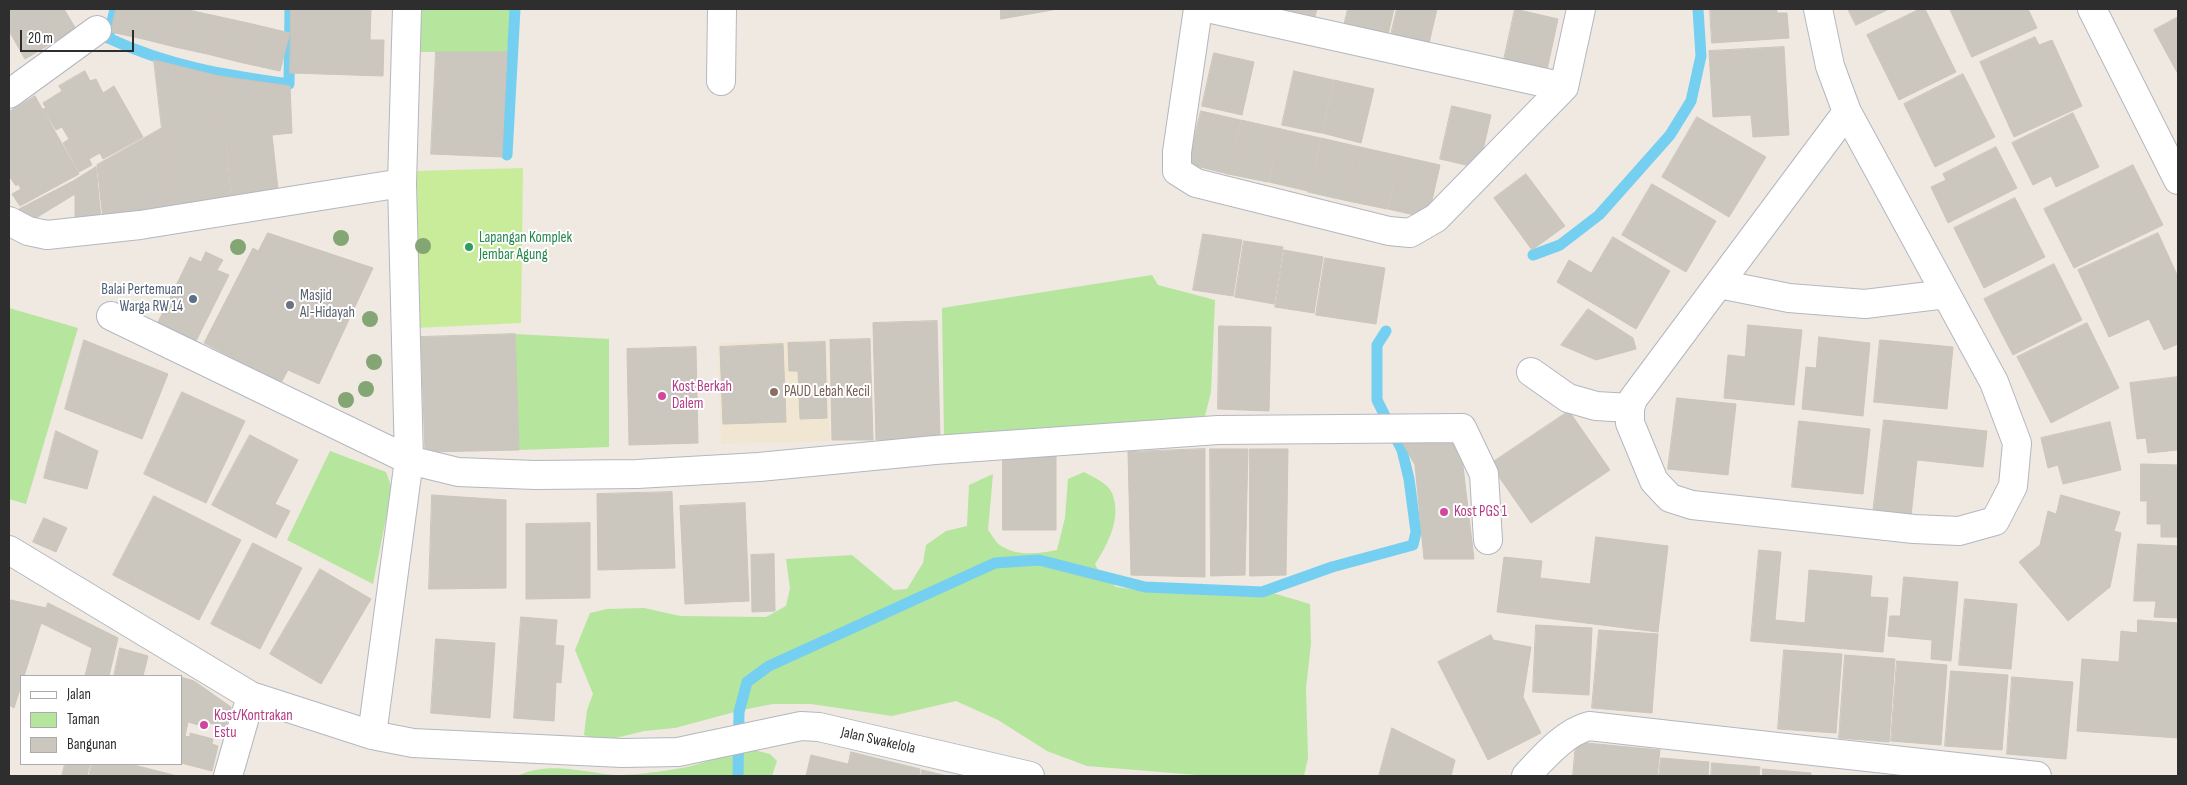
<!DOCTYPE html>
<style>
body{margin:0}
#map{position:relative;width:2187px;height:785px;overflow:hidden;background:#efe9e1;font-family:"Sofia Sans Condensed",sans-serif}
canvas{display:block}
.frame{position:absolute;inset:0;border:10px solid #2e2e2e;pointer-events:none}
.legend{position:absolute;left:20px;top:675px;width:162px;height:90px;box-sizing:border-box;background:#fff;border:1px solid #ababab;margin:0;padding:6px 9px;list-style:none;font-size:15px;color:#2e2e2e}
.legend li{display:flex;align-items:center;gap:10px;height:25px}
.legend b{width:25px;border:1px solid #ababab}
.scale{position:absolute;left:20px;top:30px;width:114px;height:22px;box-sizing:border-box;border:2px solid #2e2e2e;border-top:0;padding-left:6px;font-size:15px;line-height:18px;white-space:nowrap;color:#2e2e2e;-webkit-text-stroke:4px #fff;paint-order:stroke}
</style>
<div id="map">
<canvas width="2187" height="785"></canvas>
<div class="frame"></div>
<ul class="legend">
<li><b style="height:6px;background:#fff"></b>Jalan</li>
<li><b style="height:14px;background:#b6e59e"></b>Taman</li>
<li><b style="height:14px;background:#cbc7bf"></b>Bangunan</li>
</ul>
<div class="scale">20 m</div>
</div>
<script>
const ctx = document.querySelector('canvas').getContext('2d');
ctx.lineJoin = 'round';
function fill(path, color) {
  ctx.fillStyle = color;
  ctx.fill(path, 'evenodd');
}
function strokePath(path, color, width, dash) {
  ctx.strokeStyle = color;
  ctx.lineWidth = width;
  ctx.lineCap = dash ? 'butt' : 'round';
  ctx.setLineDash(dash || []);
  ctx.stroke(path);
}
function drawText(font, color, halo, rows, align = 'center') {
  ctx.font = font + ' "Sofia Sans Condensed",sans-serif';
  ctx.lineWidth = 4;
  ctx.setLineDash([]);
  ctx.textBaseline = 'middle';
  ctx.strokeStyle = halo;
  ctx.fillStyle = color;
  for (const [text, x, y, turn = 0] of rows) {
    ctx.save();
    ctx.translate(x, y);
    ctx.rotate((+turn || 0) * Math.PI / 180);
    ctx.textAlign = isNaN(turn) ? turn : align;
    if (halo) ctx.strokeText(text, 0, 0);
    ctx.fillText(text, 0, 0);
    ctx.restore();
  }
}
fill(new Path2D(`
 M827,340L830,441L721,444L718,343Z`), '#f0e6d1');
fill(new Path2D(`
 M422,9H512L507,52H419Z
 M1152,275L1158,285L1215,300L1211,392L1205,416L944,437L942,308Z
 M9,308L78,328L26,504L9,499Z
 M515,334L609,339V447L519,450Z
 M330,451L386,472L392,488L373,584L287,540Z
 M1084,472C1093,477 1108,483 1112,493C1122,518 1108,544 1095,564L1100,574L1116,587L1145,591L1259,589L1310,604L1311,644L1306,688L1308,758L1304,776H1209L1087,766L1047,751L998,720L956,701L892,716L811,704H773L742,710L675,728L644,731L600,742L584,735L587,710L593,694L575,650L590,613L607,609L644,608L680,616L766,617L786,606L790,588L786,559L852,555L894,590L907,589L923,563L926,545L946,531L967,526L969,485L993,474L988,530C992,535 996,543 1001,546C1017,556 1039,554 1057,550L1065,518L1068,479Z
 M754,750L770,754L777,761L772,776H517C549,761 581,772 615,775C629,776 676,770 691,766C713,760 730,752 754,750Z`), '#b6e59e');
fill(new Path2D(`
 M523,168L521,323L416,328L415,171Z`), '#c9ec9a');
strokePath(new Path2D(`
 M115,9L108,38C169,66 223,75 289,84L290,9
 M507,155L515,9
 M1533,255L1560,245L1599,215L1670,135L1691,101L1701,56L1698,9
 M738,776L739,712L747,682L769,666L995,563L1039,560L1145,587L1262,592L1332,567L1413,545L1416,532L1409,479L1402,450L1377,400V345L1386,331`), '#75cff0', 11);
const building = new Path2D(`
 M9,9H64L76,29L25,59L9,31Z
 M116,9H150L143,39L111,32Z
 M150,9H184L175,47L143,39Z
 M184,9L216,16L207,54L175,47Z
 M291,9H371L370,40H384L383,76L290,73Z
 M1001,9H1058L1001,19Z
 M1278,9H1317L1313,24L1276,15Z
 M1348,9H1394L1386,43L1342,34Z
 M1397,9H1437L1427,52L1389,43Z
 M1515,9L1558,19L1545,79L1502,69Z
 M1710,9H1777V13H1787L1789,38L1712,43Z
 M1848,9H1889L1856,25Z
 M1920,9H1925L1956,72L1899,100L1867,35Z
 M1950,9H2028L2037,28L1972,57Z
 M216,16L248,23L239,62L207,54Z
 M2178,17V74L2154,30Z
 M248,23L290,33L280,71L239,62Z
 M2035,37L2039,45L2052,40L2082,106L2014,137L1980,62Z
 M1784,47L1789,135L1753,137L1751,115L1713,117L1709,51Z
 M436,52H507L502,157L431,154Z
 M1214,53L1254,62L1242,115L1202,106Z
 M154,60L219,76L230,196L171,207Z
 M85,71L90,81L96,79L103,93L114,86L143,137L103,159L100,153L89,159L92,165L79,172L63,143L69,139L62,127L56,130L43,109L46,108L43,103L62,91L59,86Z
 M1294,71L1333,80L1321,133L1282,125Z
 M1963,74L1995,137L1935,167L1904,104Z
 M219,76L290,86L292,133L272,135L278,189L231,196Z
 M1334,80L1374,89L1361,143L1322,133Z
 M35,96L79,174L20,206L12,194L21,189L18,184L16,186L9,176V112Z
 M1452,106L1491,115L1479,168L1440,159Z
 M1201,111L1240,120L1228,174L1188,164Z
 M2073,113L2099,167L2056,187L2051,176L2033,185L2012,143Z
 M1697,117L1766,157L1729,217L1662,177Z
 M1241,120L1281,129L1268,182L1228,174Z
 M162,128L171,207L103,219L97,165Z
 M1281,129L1320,138L1308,191L1269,182Z
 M1321,138L1360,147L1348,201L1308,192Z
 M1360,147L1400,156L1387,209L1348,201Z
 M1996,147L2017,188L1948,223L1931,187L1946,180L1943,174Z
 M1400,156L1440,165L1428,218L1388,209Z
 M2133,165L2163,225L2074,268L2044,209Z
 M96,167L101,219L75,221V194L31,221L19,209L73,181Z
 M1526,174L1565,226L1532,250L1494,198Z
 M1652,184L1716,221L1686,272L1622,235Z
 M2015,198L2045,257L1984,288L1954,228Z
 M268,233L373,268L319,384L288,370L281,383L204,343L253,248L258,251Z
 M2158,233L2178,277V344L2164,350L2149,319L2109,337L2078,270Z
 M1203,234L1242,240L1233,296L1193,290Z
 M1613,237L1670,271L1636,329L1557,282L1569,260L1591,273Z
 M1244,241L1283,247L1274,304L1235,297Z
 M1284,250L1323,257L1314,313L1275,307Z
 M206,252L223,260L217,270L229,275L195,343L157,324L190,257L201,262Z
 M1325,258L1385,268L1376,324L1316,315Z
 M2054,264L2082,320L2013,355L1984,299Z
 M1588,309L1633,338L1636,349L1596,360L1561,345Z
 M937,321L940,438L876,440L873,323Z
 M2087,323L2119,388L2051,423L2017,357Z
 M1748,325L1802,330L1794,405L1724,398L1728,355L1745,357Z
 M1219,326L1271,327L1269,411L1218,409Z
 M515,334L519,450L425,452L421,337Z
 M1819,337L1870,343L1863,416L1802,409L1806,367L1816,368Z
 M870,339L873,440H832L830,340Z
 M84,340L168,374L142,439L65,409Z
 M1880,340L1953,347L1947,409L1874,402Z
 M825,342L827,418L800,419L798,371H789L788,343Z
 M783,344L786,422L723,424L720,347Z
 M696,347L698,443L629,445L627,349Z
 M2178,377V450L2148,453L2146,438L2137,439L2130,383Z
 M182,392L245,421L206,503L144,474Z
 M1677,398L1736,404L1728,475L1668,469Z
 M1569,411L1610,470L1531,523L1490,464Z
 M1884,420L1987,431L1983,467L1917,460L1911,516L1873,513Z
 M1799,421L1870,429L1863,494L1792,487Z
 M2110,422L2121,470L2063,484L2058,465L2048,468L2041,438Z
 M56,431L98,451L87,489L44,478Z
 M250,435L298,460L275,504L290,511L276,538L212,505Z
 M1460,441L1474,559H1424L1415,465L1402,442Z
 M1205,449V577L1131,575L1128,452Z
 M1210,449H1248L1245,575L1211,576Z
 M1250,449H1288L1286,575L1250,576Z
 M1003,455H1056V530H1003Z
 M2141,464L2178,465V537H2161V524H2147V501H2141Z
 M672,492L675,568L598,570L597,494Z
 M432,495L506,500V588L429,589Z
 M2061,495L2120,512L2114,531L2121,533L2110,587L2068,621L2019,562L2040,545L2048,511L2056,514Z
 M154,496L241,540L199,620L113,575Z
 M745,503L749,601L685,604L680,506Z
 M44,518L67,528L56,552L33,542Z
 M590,523V598L526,599V524Z
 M1596,537L1668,546L1658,632L1497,612L1504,557L1542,561L1540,578L1590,584Z
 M253,543L302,568L260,649L211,624Z
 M2138,544L2178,546V618L2154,617L2156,601H2134Z
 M1759,550L1781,552L1775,620L1805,623L1809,570L1872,576L1870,597L1888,598L1883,652L1751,641Z
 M774,554L775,611L752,612L751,555Z
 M320,569L371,599L321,684L270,654Z
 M1904,577L1958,582L1951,661L1931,659L1932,640L1888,636L1890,616H1900Z
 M1965,599L2017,604L2011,669L1959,665Z
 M11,600L46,608L24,676H21V686L14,708L9,705V606Z
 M48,603L118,638L109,676H85L92,648L41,623Z
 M521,617L557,620L555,645L564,646L561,683L556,682L554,721L514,718Z
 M2138,620L2178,623V738L2077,731L2082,659L2119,662L2121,631L2137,633Z
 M1536,625L1592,628L1589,695L1533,692Z
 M1599,630L1658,634L1652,713L1592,708Z
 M1491,635L1493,640L1531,647L1523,697L1541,733L1488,760L1438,662Z
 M436,639L495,643L490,718L431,713Z
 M120,648L148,656L143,676H114Z
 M1784,650L1842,654L1836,733L1778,729Z
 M1845,655L1895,659L1889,742L1839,738Z
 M1897,661L1947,665L1941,745L1891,741Z
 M1951,671L2008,675L2002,750L1945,746Z
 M181,677L194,681L231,707L226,727L210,723L209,728L188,722L185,736L190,737V733L213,739L212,744L218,746L212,771L181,763Z
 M2012,677L2073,682L2066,759L2007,754Z
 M1392,728L1455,760L1451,776H1379Z
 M1576,742L1660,750L1657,776H1573Z
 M851,752L920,769L919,776H806L811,755L848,764Z
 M1661,758L1709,762L1708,776H1659Z
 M1712,763L1760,767L1759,776H1711Z
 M65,764H90L87,776H62Z
 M92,764H130L177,776H89Z
 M1763,769L1811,773V776H1763Z
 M922,770L947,776H921Z`);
fill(building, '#cbc7bf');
strokePath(building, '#cbc5ba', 1);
const minor = new Path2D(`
 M1198,9L1177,152V171L1196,183L1389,231L1410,233L1436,218L1564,87
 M1212,9L1564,87L1581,9
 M1818,9L1830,66L1847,112L1994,382L2017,443L2013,486L1995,521L1959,531L1914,529L1692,505L1670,498L1654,481L1630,423V408L1633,399L1847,112
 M2092,9L2178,180
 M721,81L722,9
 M9,94L97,30
 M402,183L409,460L458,472L535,475L637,474L759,467L935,450L1218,430L1462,428L1484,474L1488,540
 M9,221L28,231L47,235L140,225L402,183L407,9
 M1719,284L1789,298L1865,304L1946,294
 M111,316L409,460L372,735
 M1531,372L1568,398L1596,406L1630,408
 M9,550L251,696L372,735L413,743L622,753L678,752L801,726L819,727L1030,776
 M228,776L251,696
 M1526,776C1543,758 1565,732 1589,726L2037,776`);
strokePath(minor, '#b4b7c1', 30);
strokePath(minor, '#fff', 28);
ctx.fillStyle = '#84a574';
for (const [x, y] of [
 [341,238],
 [423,246],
 [238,247],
 [370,319],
 [374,362],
 [366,389],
 [346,400]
]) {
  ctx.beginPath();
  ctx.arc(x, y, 8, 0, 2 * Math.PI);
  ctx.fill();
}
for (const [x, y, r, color] of [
 [469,247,5,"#2e9e5b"],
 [193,299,5,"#5c6f8a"],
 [290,305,5,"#6b7280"],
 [774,392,5,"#8d6e63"],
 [662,396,5,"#d1479c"],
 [1444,512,5,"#d1479c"],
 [204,725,5,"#d1479c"]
]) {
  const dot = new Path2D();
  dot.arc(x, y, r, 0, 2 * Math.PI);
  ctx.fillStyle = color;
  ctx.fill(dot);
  strokePath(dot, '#fff', 2);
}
drawText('15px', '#27864d', '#fff', [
 ["Lapangan Komplek",479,238],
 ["Jembar Agung",479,255]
], 'left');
drawText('15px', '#4e5e75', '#fff', [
 ["Balai Pertemuan",183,290],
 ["Warga RW 14",183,307]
], 'right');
drawText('15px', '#5b616d', '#fff', [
 ["Masjid",300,296],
 ["Al-Hidayah",300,313]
], 'left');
drawText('15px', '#b23c85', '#fff', [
 ["Kost Berkah",672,387],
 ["Dalem",672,404],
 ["Kost PGS 1",1454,512],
 ["Kost/Kontrakan",214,716],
 ["Estu",214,733]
], 'left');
drawText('15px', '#785e54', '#fff', [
 ["PAUD Lebah Kecil",784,392]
], 'left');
drawText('15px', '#2e2e2e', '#fff', [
 ["Jalan Swakelola",878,741,13]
]);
</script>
